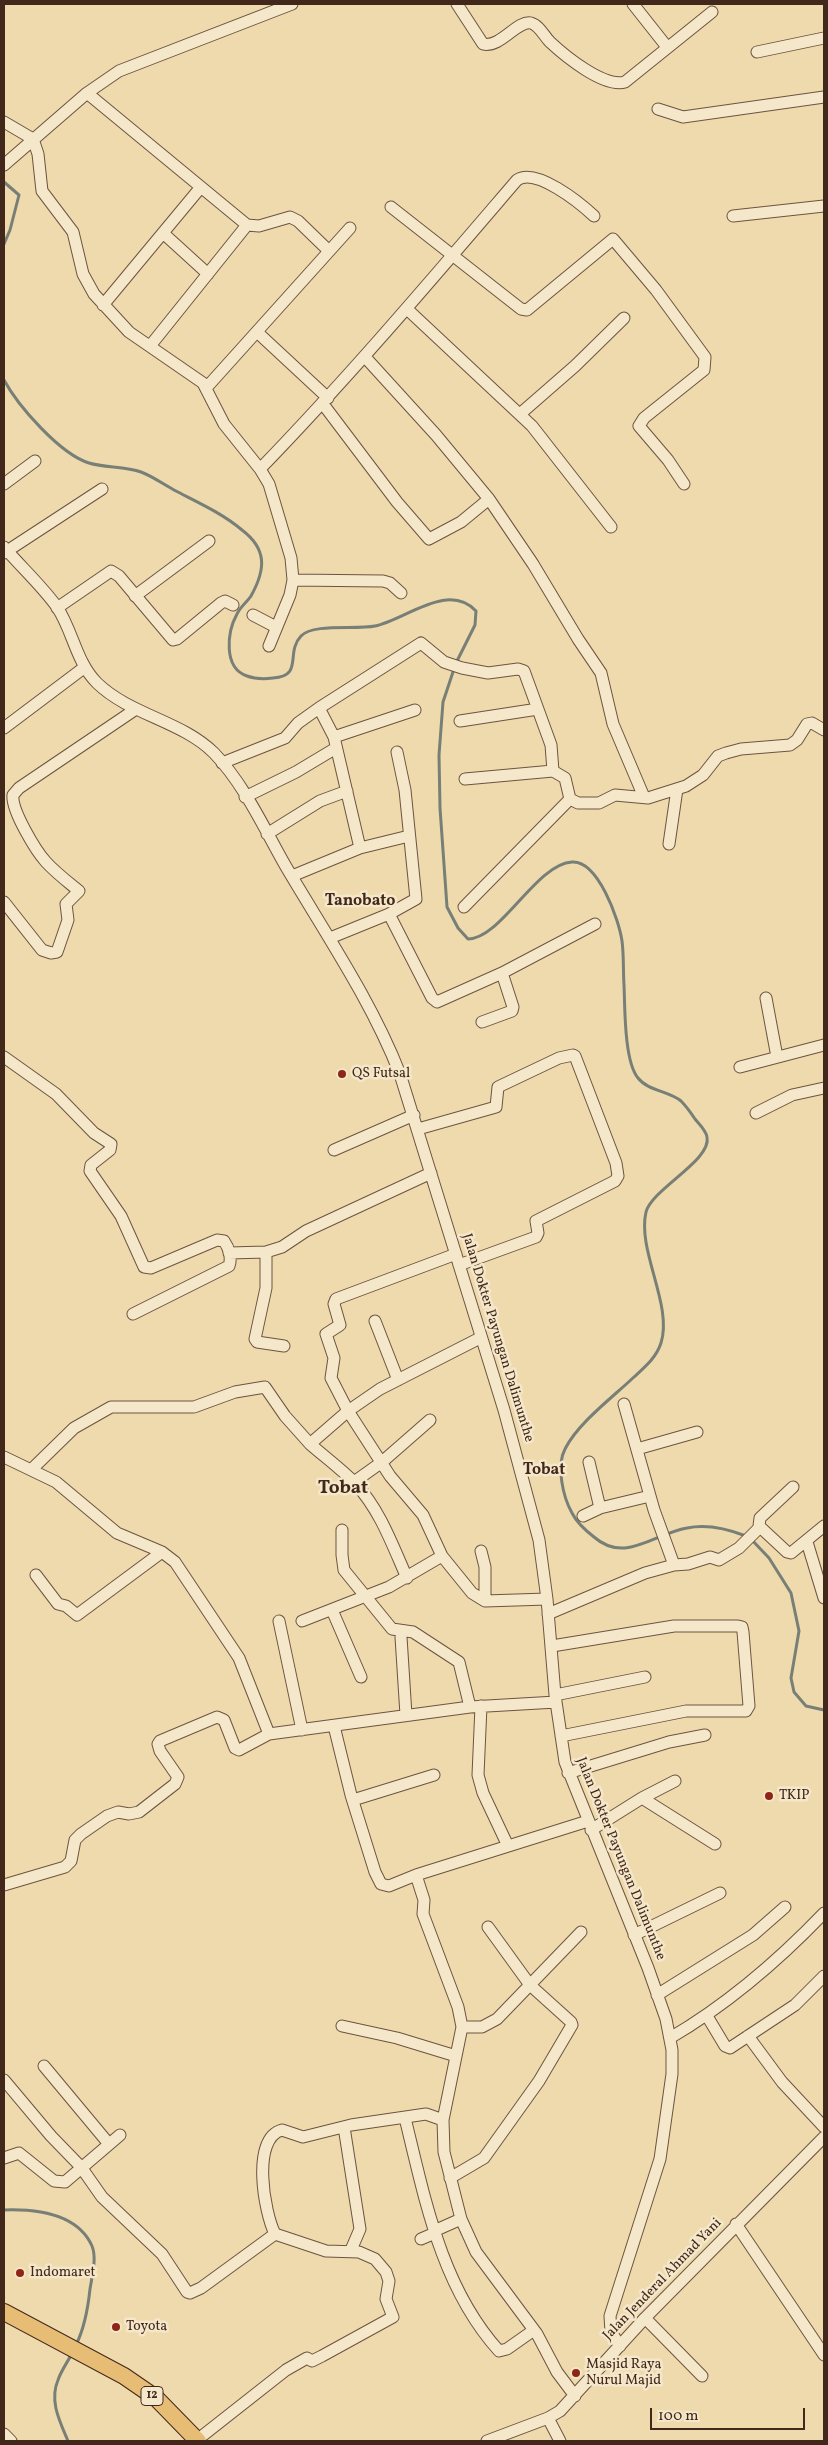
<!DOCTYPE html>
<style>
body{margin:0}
#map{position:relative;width:828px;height:2445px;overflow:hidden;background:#eedaad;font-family:Vollkorn,serif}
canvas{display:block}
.frame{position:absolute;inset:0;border:5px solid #42271b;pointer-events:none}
.scale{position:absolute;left:650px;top:2408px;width:155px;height:22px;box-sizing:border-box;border:2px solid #42271b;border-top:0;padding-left:6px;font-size:15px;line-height:18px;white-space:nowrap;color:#42271b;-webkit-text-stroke:4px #f4e7ca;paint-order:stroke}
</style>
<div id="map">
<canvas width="828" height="2445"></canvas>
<div class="frame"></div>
<div class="scale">100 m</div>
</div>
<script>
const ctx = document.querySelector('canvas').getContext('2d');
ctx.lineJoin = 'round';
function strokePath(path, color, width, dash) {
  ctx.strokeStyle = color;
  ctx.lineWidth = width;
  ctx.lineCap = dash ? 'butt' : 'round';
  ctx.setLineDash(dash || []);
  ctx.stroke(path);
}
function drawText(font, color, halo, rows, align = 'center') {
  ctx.font = font + ' Vollkorn,serif';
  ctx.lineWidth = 5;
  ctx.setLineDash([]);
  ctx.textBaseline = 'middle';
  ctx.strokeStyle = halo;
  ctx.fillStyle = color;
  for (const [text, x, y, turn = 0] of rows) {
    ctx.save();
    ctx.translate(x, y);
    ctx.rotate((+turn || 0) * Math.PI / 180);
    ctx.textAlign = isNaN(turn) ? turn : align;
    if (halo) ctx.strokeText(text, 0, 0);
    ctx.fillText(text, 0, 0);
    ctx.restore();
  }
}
strokePath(new Path2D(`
 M4,182L19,195L10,230L4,244
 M4,380C18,406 60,454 89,463C105,468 125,466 141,472C152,476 163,484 174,490C197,502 222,513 242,530C267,549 266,569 251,596C247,602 240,607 237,614C227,632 223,668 247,676C255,679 265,679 273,678C304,676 285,653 301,636C313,623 356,630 375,626C405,620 448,581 476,611L475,625L456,663
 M454,669L443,702L439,755L440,808L447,907L458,928L468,939C501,939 536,864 572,862C598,860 619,920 622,941C624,956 623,971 624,985C625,1007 624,1061 638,1078C648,1091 669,1091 681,1101C686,1106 691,1113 695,1119C699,1124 706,1130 707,1137C712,1160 652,1189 646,1212C637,1251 673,1305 661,1343C656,1358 645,1367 634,1377C613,1397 578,1423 565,1449C556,1466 563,1497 572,1513C577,1523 585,1530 594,1537C625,1564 653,1534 687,1528C706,1524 728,1529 746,1536
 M751,1539L769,1558L791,1593L799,1631L791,1678L794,1692L806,1706L824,1710
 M4,2210C35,2209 77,2213 92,2246C97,2258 92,2276 90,2289C88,2308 85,2327 76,2345
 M68,2441C60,2422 49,2401 58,2380C61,2371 67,2363 71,2355`), '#787f76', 3);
const minor = new Path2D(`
 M457,4L483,44C501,48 517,20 531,23C539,25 544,36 550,42C565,56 604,88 625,82L712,12
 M633,4L667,47
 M757,52L824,38
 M87,93L247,225L259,226L290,217L298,221L329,251
 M658,109L683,117L824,97
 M4,122L33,139L38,154L42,191L73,232L83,274L94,294L129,332L203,383L224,424L260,469L269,484L291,558L293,580L290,595L269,646
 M4,165L87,93L119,71L292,4
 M391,207L521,309L527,310L613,239L656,290L705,357L704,370L644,418L639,426L668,460L684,484
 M733,216L824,206
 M163,233L208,274
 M103,305L201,187
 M407,309L532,426L611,527
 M257,332L328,398
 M150,346L247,225
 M365,357L436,435L489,499L533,564L578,639L601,673L613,724L644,797
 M207,387L350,228
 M323,404L397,502L429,539L461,522L489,499
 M520,414L575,366L624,318
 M260,469C350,376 433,278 517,180C536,167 580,203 594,216
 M4,484L35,461
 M4,547C21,567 42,586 57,607C73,631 76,662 97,683C130,715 182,721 214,753C244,784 264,828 285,865C325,933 371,1000 400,1074L504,1410L539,1540L547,1599L555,1695L565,1762L648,1968L666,2019L672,2050V2074L660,2159L610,2316L611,2332L620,2346
 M4,553L102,489
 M293,580L383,581L390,583L401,593
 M135,596L209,541
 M57,608L111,571L119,576L173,640L177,639L221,603L225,601L233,605
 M253,615L276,627
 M319,708L334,737L360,848
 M460,721L538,709
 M4,728L85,667
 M334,737L415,710
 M222,763L285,738L298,723L319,708L421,643L444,662L462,668L488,673L518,669L524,671L551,745L553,771
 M465,779L553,771L565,778L570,799
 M245,797L296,772L336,748
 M570,799L578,803H599L615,795L648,798L686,786L703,775L718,756L726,753L741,749L790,745L797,740L807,724L812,723L824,730
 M267,834L320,801L347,791
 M669,844L677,789
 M292,876L360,848L409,836
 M4,902L42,950L51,953L57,952L68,920L66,904L79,891C68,882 56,873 46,862C36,851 11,810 13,795L19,788L136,709
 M464,907L570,799
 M389,914L432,998L437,1002L502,973L595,924
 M330,938L389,914L416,899L405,790L397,752
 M766,998L777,1057
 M482,1022L512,1011L513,1007L502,973
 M4,1057L56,1094L94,1133L111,1144L110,1150L91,1165L90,1171L121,1216L144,1267L151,1268L217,1240L224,1241C229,1248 232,1258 229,1266L133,1314
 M740,1067L824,1045
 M756,1113L792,1095L824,1088
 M418,1129L496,1107L498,1087L559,1058L573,1055L575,1056L616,1163L618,1176L615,1181L536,1221L538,1233L536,1237L459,1265
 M334,1150L414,1115
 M266,1252V1288L255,1339L257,1342L284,1346
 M229,1253L266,1252L282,1247L306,1231L431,1173
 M375,1321L398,1380
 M480,1338L380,1389L348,1411L390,1476L423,1515L442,1556L472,1593L485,1601L547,1599
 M637,1449L697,1432
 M4,1457L56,1482L117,1533L162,1552L175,1562L239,1658L269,1734L470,1707L556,1702
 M589,1462L600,1508
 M32,1469L74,1428L111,1407H194L235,1392L265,1387L285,1416L310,1444
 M354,1482L382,1462L430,1420
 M793,1487L760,1518L759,1526L787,1552L791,1553L824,1526
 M583,1516L600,1508L650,1496
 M342,1530V1555L344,1570L392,1629L413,1632L459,1662L470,1707
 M807,1542L824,1598
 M481,1551L485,1567V1601
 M674,1565L688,1564L710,1557L719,1560L739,1548L760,1527
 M36,1575L58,1604L66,1606L77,1615L162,1552
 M407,1578C392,1544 380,1510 355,1483C341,1469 325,1457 310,1444L348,1411L331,1378L334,1358L326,1334L340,1325L334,1304L336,1299L456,1254
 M332,1610L361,1677
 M548,1614L645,1573L674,1565L654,1510L624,1404
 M279,1621L302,1730
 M302,1621L389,1587L442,1556
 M401,1637L406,1715
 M552,1646L674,1626H738L742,1627L743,1632L749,1706L746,1711H686L561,1736
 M555,1695L645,1677
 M481,1706L478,1775L483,1793L508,1846
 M334,1726L351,1795L375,1872L381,1884L389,1886L416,1875
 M568,1773L669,1742L705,1735
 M642,1798L715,1844
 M353,1800L434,1775
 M591,1830L642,1798L675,1781
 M4,1885L65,1867L71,1861L75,1840L81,1834L107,1816L118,1812L129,1814L139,1812L175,1784L178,1777L160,1751L158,1744L160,1741L217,1717L224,1720L235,1748L239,1750L269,1734
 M634,1935L720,1893
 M657,1995L753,1935L785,1907
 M707,2016L725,2046L730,2048L795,2005L824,1976
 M342,2026L397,2038L456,2056
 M462,2027H482L497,2019L581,1932
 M748,2036L782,2082L824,2127
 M670,2038C728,2004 778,1961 824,1913
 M44,2066L109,2144
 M4,2080L51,2136L81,2167L102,2197L162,2254L187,2292L190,2293L201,2288L275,2234
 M405,2118C425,2199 441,2287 499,2351L507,2349L534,2330
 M344,2127L360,2229L351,2250
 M4,2158L19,2153L54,2181L65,2182L120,2135
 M450,2178L484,2158L539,2081L572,2025L571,2022L530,1985L488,1927
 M736,2224L824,2355
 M434,2231L461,2219
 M421,2239L435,2233
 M645,2318L702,2376
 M575,2396L557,2372L537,2334L476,2252L461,2219L444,2152L443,2120L462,2027L458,2007L423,1914L424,1900L416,1875L588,1821
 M548,2418L560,2441
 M4,2434L11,2441
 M197,2440L286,2370L307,2358L312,2361L322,2356L393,2317L386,2299L389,2281L386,2272L375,2259L359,2252L326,2251L275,2234C264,2212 251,2138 282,2130L303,2137L351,2125L426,2114L443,2120
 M487,2441L548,2418L560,2411L645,2318L824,2137`);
const highway = new Path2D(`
 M4,2312L124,2376L156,2398L198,2441`);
strokePath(minor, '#6d5440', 13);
strokePath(highway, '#42271b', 18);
strokePath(minor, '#f4e7ca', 11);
strokePath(highway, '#e7bd76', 16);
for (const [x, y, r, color] of [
 [342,1074,5,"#8f2418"],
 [769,1796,5,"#8f2418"],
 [20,2273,5,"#8f2418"],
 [116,2327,5,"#8f2418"],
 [576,2373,5,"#8f2418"]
]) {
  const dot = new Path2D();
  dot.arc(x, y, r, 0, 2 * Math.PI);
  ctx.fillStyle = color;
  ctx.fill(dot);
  strokePath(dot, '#f4e7ca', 2);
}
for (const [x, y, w] of [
 [152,2396,22]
]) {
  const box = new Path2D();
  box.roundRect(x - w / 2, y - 9.5, w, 19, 4);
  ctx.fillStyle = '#f4e7ca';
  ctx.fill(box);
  strokePath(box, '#42271b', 1);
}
drawText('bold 12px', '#42271b', null, [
 ["12",152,2396]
]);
drawText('14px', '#42271b', '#f4e7ca', [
 ["QS Futsal",352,1074],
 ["TKIP",779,1796],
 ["Indomaret",30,2273],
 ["Toyota",126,2327],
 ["Masjid Raya",586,2365],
 ["Nurul Majid",586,2381]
], 'left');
drawText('14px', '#42271b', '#f4e7ca', [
 ["Jalan Dokter Payungan Dalimunthe",497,1338,73],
 ["Jalan Dokter Payungan Dalimunthe",620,1859,68],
 ["Jalan Jenderal Ahmad Yani",663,2280,-46]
]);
drawText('bold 16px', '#42271b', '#f4e7ca', [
 ["Tanobato",360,902],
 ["Tobat",544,1471]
]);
drawText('bold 19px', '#42271b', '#f4e7ca', [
 ["Tobat",343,1490]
]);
</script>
